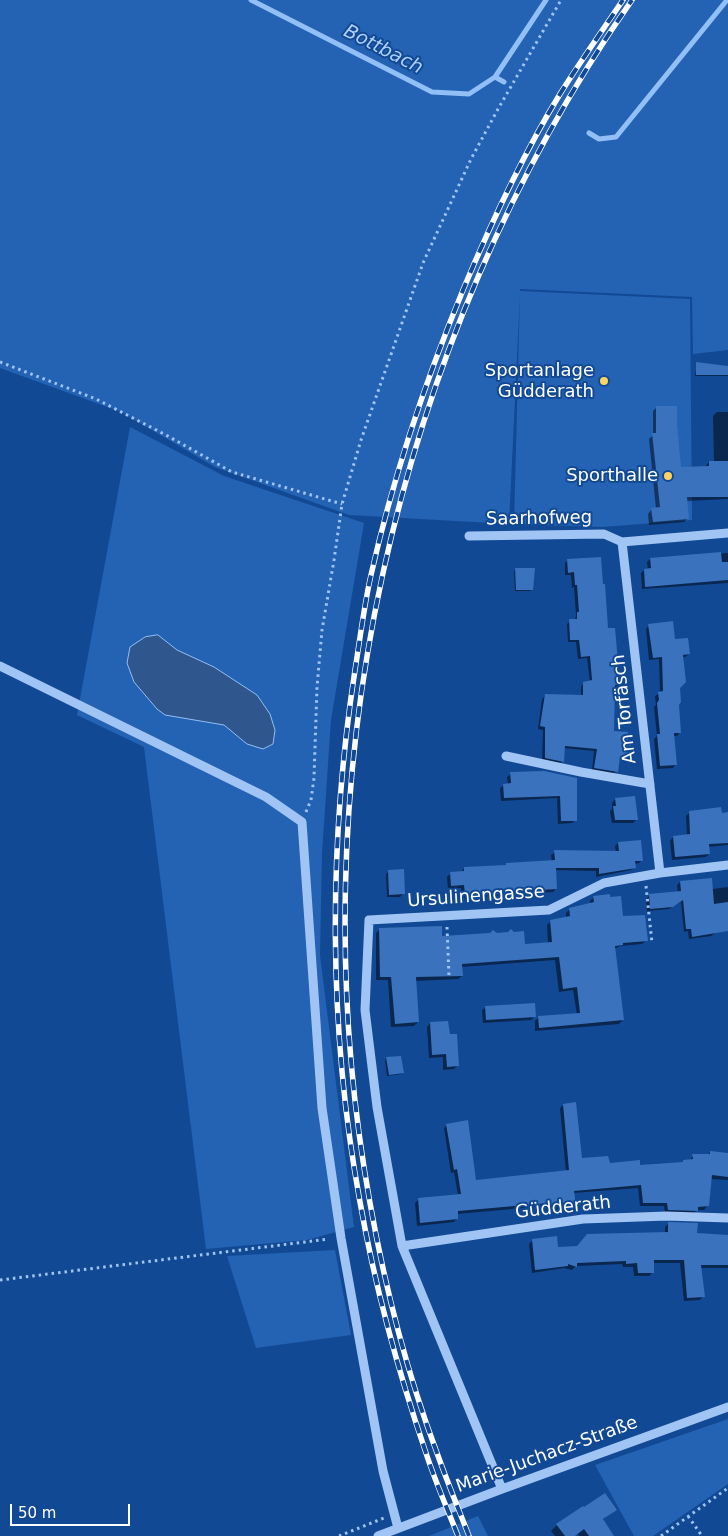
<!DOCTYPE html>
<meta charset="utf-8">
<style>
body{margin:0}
#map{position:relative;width:728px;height:1536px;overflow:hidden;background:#124994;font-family:"DejaVu Sans",sans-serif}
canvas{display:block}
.scale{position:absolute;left:10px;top:1504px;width:120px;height:22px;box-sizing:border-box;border:2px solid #fff;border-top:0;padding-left:6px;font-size:15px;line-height:18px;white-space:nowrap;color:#fff;-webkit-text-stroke:4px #124994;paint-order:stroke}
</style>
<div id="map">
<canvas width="728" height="1536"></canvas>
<div class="scale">50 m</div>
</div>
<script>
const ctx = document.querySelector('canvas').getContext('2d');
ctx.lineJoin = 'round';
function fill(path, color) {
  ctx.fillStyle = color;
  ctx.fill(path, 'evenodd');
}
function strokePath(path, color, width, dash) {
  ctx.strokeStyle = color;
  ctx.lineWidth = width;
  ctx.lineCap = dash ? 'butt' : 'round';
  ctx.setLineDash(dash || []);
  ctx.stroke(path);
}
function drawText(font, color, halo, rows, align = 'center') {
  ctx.font = font + ' "DejaVu Sans",sans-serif';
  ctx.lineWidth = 4;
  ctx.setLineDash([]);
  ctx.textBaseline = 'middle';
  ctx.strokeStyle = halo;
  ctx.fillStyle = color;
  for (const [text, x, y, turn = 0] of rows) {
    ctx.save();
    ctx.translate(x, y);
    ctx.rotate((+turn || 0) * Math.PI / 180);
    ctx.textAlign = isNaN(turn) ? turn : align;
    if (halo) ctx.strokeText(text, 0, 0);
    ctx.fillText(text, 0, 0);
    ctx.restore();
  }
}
fill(new Path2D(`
 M0,0H728V350L693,354L692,297L520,289V291L690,299L692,520L603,527L514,524L520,295L509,524L349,515L215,467L121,412L0,368Z
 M130,427L224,476L364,523L331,720L322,853L320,955L354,1227L307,1240L206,1249L144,747L77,715Z
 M335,1250L351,1335L256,1348L227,1256Z
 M728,1419V1484L653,1536H634L595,1465Z
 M478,1516L488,1536H429Z`), '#2462b4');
const water = new Path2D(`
 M158,635L177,650L214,667L257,695L270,714L275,730L273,744L263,749L247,744L224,725L165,715L157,709L134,682L127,663L130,647L145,637Z`);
fill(water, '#2f578e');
strokePath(water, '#92bff6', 1);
fill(new Path2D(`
 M697,364L728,367V376H695Z
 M657,407L680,468L705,467L709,462H714L713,416L717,412H728V499L686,501L688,518L684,522L649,525L648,514L652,509H656L649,439L653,435V411Z
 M728,553V583L642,589L641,573L644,570H648L647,562L650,559Z
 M568,560L607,630L619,685L614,688L613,732L630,758L627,760L618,759L616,771L613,774L592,771L594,751L563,748L562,761L560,764L542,761L543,730L538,729L542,699L545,696H581V686L584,683L590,682L587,658L578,659L576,642H568L567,624L570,621H575L576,615L574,587L572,588L571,575H565V563Z
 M516,569L532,589L530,591H515L514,571Z
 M649,625L674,640L689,654L685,657L682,658L677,704L680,732L677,736H673L676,764L673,768L657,769L654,739L657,736L654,707L656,705L655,696L660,693L659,659L649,660L646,629Z
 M511,774L576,779V820L572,823L558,824L557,798L501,801L500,788L504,785H508L507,777Z
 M615,799L637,819L633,823H612L610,811L612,809V803Z
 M690,812L721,814L728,818V845L708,847L709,854L706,857L672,860L670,841L673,837L687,836L686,816Z
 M618,843L642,860L639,863L634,864L635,867L631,870L596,877V871L555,870L556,889L553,892L462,898L461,888L448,889L447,877L451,873H461L464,868L505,866L552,862L551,855L555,852L616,853L615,846Z
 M389,871L403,894L400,897H387L386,874Z
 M680,882L712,889L728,887V924L711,936L689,939L688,931L684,932L681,902L669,909L647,911L646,899L649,896L678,893L677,885Z
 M594,897L622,918L646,941L642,944L620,946L614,949L623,1020L619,1024L535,1031V1021L539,1017L577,1015L573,990L559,992L555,960L461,967L462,976L458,979L415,981L418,1022L414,1026L391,1027L388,980H376V933L380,929L524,946L548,944L547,925L551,921L566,918V913L570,909L590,904V901Z
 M486,1007L535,1016L531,1020L483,1023L482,1010Z
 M430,1023L448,1036L457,1066L454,1069L443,1070V1057L429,1058L427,1027Z
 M387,1058L402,1073L401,1074L387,1076L385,1060Z
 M563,1105L581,1160L609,1164L639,1166L682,1163L690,1161L693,1155H708L710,1152L728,1154V1180L710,1179L707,1206L704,1210H697L693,1214L665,1213L664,1206H640L638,1188L573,1193L574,1205L571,1208L546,1211V1206L457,1214V1218L454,1222L417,1226L415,1203L418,1200L458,1195L454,1172L451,1173L444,1128L447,1125L475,1182L566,1172L560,1108Z
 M668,1224L696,1234L728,1236V1268H701L703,1296L700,1300L684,1301L680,1263H653V1272L649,1276H634L633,1267H623L622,1264L576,1266L572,1270L564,1268L532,1273L529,1244L533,1240L557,1248L577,1247L665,1233V1227Z
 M615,1510L602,1520L606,1536H579L578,1534L575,1536H555L551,1531L557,1525Z`), '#0007');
strokePath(new Path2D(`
 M251,0L432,92L469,94L495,77L504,82
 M495,77L546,0
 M589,133L599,139L616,137L727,0`), '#92bff6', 5);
fill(new Path2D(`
 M696,362L728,366V375H696Z
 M656,406H677V424L681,467L709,466V461H728V497H687L689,519L653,522L651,508L660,507L652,433H656Z
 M721,552L722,562H728V580L645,587L644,569L651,568L650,558Z
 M601,557L603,584H605L608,628H615L620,685H615L614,731L628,732V744H631V758L620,757L618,772L594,768L597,749L565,746L564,762L545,758V727L540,726L545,694L583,695V682L592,680L590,656L581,657L579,640H570L569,619H577V612H579L577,585H575L574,572L568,573L567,559Z
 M515,568H535L533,590H516Z
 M673,621L675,639L688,638L690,654L683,655L686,682L680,688L681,702L679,705L681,733H674L677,765L660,766L657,734H660L657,703L659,700L658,692L663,691L662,657L653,658L648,624Z
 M544,771L577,778V821H561L560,796L504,798L503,784L511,783L510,772Z
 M635,796L638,820H615L613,806H616L615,798Z
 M721,807L722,813L728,812V843L709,844L710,854L675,857L673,836L690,834L689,811Z
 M641,840L643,861H635L636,868L599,874V868H556L557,889L524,891V893L465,896L464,885L451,886L450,872L464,871V867L506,865V863L555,860L554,850L619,851L618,842Z
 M404,869L405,894L389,895L388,870Z
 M712,878L714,904L728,902V931L692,937L691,929H686L683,900L673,907L650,909L649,894L681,891L680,881Z
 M610,894V897L621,896L623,916L645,915L648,941L623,943V945L615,946L624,1020L539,1028L538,1016L580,1013L577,987L563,989L559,957L462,964L463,976L416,977L419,1022L395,1024L391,977H380L379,928L442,926V936L490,933L493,930L497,933L508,932L511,929L514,932L524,931L525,944L552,942L550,920L570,916L569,908L594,902L593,896Z
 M535,1003L536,1017L486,1020L485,1006Z
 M448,1021L450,1034H457L459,1066L447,1067L446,1054L432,1055L430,1022Z
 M401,1056L404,1073L389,1075L386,1057Z
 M576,1102L582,1158L608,1156L610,1163L640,1160V1165L683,1162V1160L693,1159L692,1154H710V1151L728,1153V1177L712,1175L709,1206L698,1207V1211L668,1210L667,1203H643L641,1185L574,1191L576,1205L549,1208V1203L458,1211V1219L420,1223L418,1198L461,1194L457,1169L454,1170L446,1124L468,1120L476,1180L569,1170L563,1104Z
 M668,1222L698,1223L697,1233L728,1235V1265H701L705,1297L687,1298L684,1260H654V1273H638L637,1263L626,1264V1261L577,1263V1267L568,1264V1266L535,1270L532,1239L557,1236L558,1247L577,1246L587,1234L668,1232Z
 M605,1493L617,1510L603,1519L614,1536H589L584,1529L575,1536H565L556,1524L583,1506L584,1507Z`), '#3a72bd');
strokePath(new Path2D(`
 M0,362L96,399L166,435L232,472L342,504
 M306,812L311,800L314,778L317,687L322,630L334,560L342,504L361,440L423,263L471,159L498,109L561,0
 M646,886L652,943
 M447,927L449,977
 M0,1280L329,1239
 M688,1516L702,1536
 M339,1536L384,1518
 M661,1536L728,1488`), '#a0c4f3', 3, [2.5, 4]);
strokePath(new Path2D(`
 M469,536L604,534L622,542L728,533
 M622,542L660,873
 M0,666L266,797L302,822L322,1108L341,1238L383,1471L398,1528
 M506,756L581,772L650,784
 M402,1246L583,1219L667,1216L728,1218
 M502,1489L402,1246L377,1107L365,1010L369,920L549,910L604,883L660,873L728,865
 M378,1536L502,1489L728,1407`), '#a0c4f3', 9);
const rail = new Path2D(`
 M458,1536C447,1508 435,1481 426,1453C398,1371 375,1287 360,1202C328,1028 328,846 355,670C360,639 364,606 371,575C393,477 425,382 463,290C491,223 522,156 560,94C580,62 602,31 623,0
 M469,1536C458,1508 447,1481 437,1453C407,1373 385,1287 370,1203C295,788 391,345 632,0`);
strokePath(rail, '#fff', 5.5);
strokePath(rail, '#124994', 4, [11]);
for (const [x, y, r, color] of [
 [604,381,5,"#ffd462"],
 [668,476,5,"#ffd462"]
]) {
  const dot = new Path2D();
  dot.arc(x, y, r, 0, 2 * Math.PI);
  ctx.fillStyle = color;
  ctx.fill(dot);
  strokePath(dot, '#124994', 2);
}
drawText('18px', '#fff', '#124994', [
 ["Sportanlage",594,371],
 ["Güdderath",594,392],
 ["Sporthalle",658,476]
], 'right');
drawText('18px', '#fff', '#124994', [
 ["Saarhofweg",539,519,-1],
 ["Am Torfäsch",625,709,-96],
 ["Ursulinengasse",476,897,-4],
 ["Güdderath",563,1208,-6],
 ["Marie-Juchacz-Straße",547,1455,-20]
]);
drawText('italic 19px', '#adcffa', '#124994', [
 ["Bottbach",383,50,27]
]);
</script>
